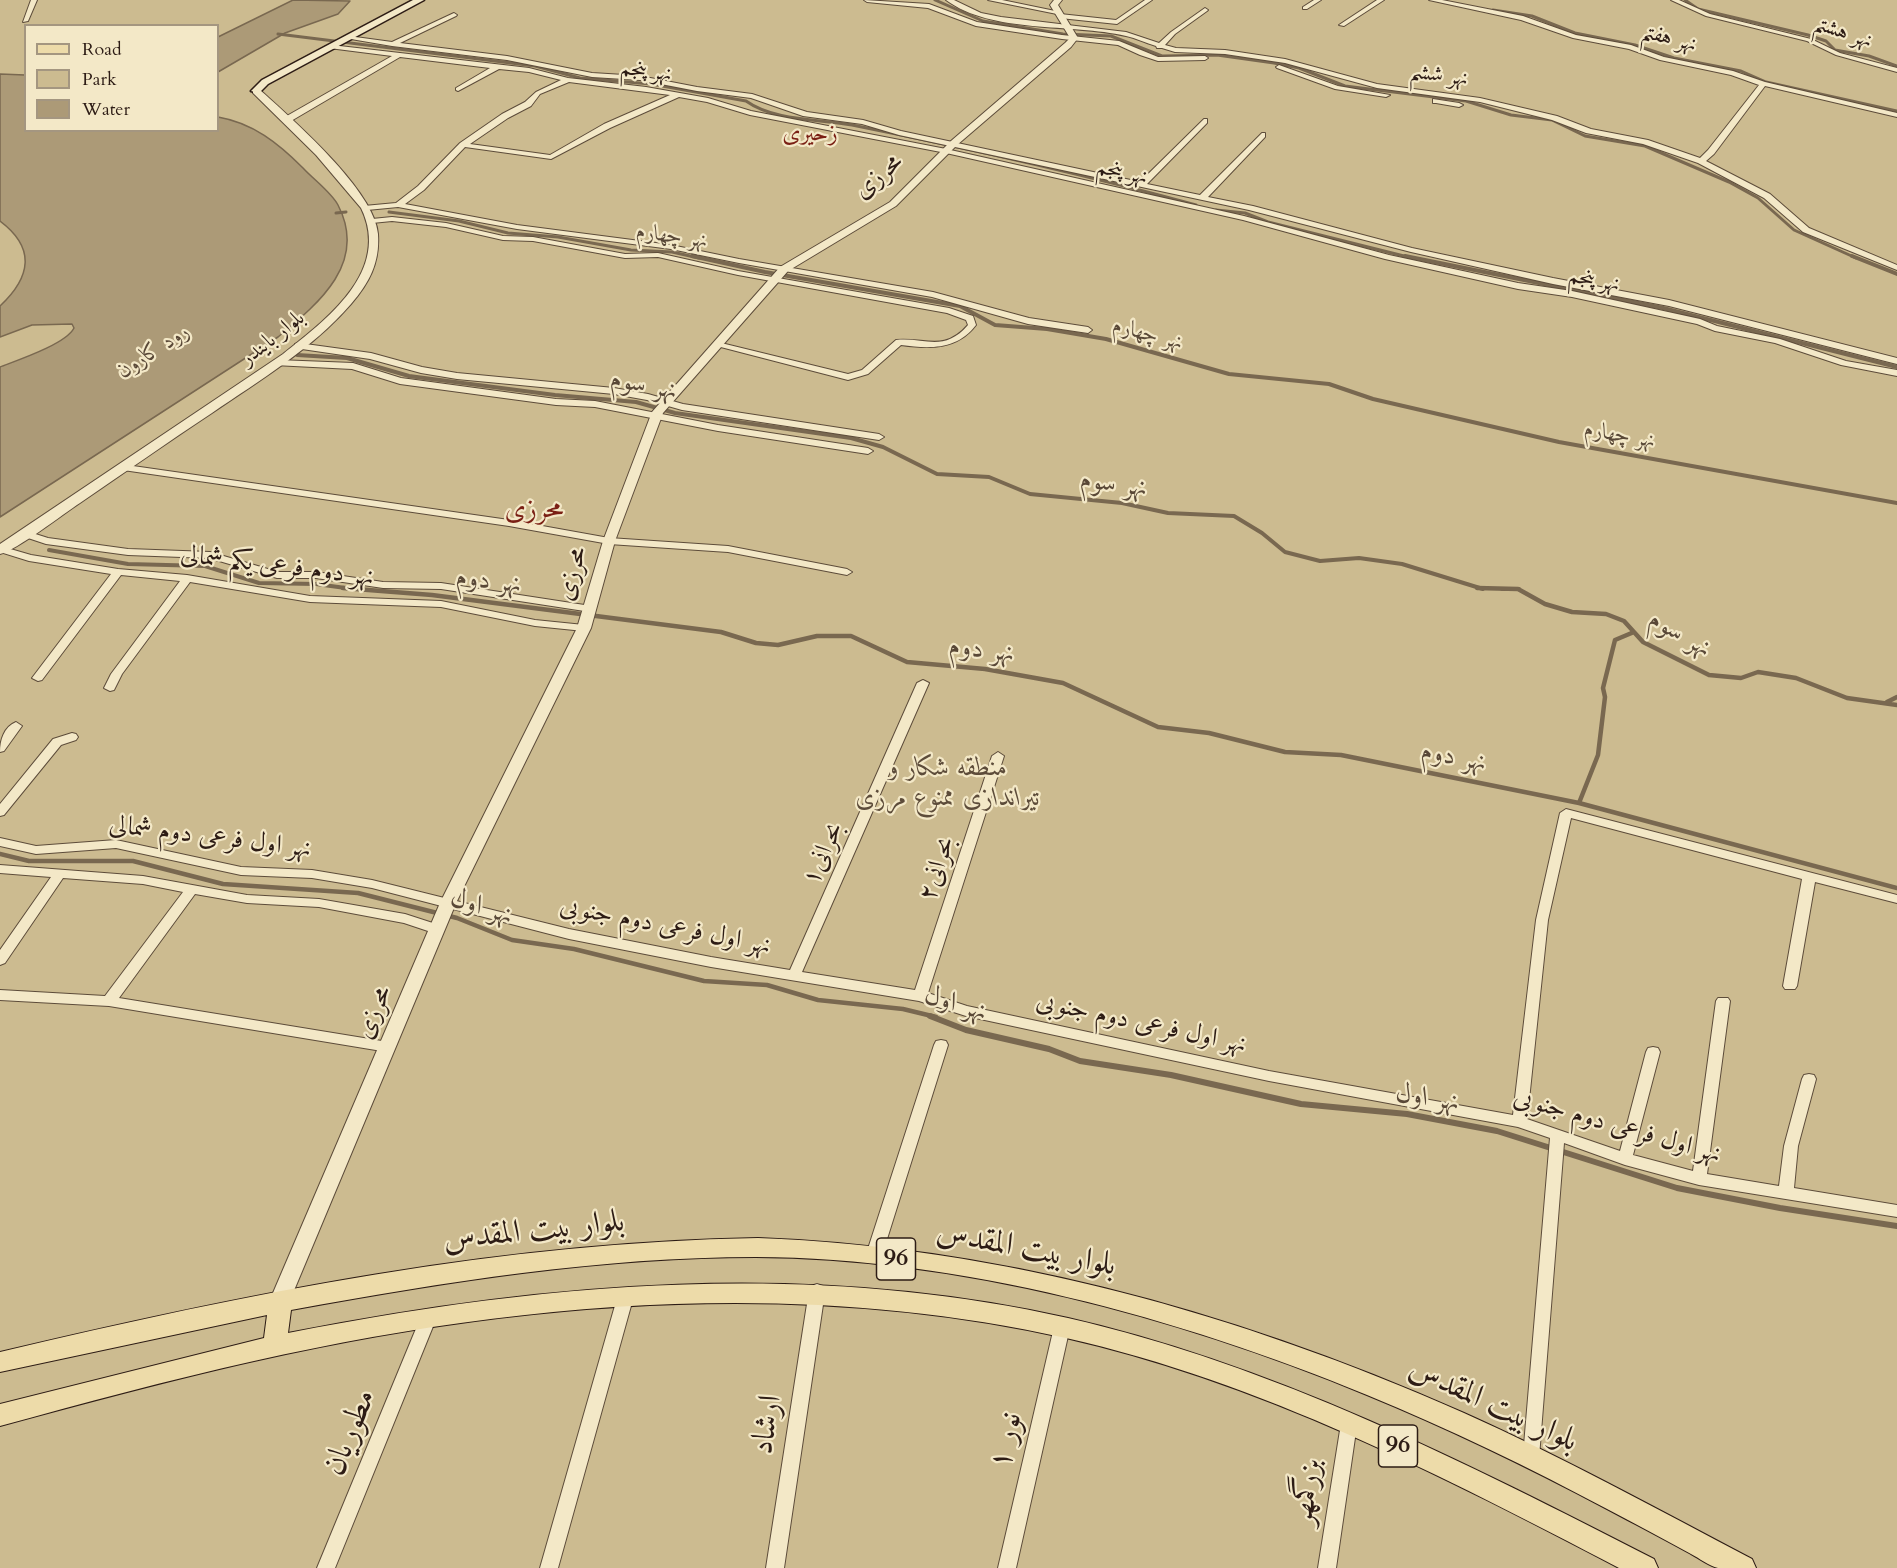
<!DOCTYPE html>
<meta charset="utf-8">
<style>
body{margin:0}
#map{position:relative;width:1897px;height:1568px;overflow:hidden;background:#eddba9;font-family:Cardo,serif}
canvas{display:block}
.legend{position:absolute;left:24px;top:24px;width:195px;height:108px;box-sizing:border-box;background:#f3e8c7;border:2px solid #a49680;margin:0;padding:8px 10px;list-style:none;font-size:18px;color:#2d1c15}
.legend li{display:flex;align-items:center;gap:12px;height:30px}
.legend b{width:30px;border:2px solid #a49680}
</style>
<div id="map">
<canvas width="1897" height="1568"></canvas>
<ul class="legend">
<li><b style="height:8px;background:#eddba9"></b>Road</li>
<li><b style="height:16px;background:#ccbb90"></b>Park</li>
<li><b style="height:16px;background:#ac9a77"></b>Water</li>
</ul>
</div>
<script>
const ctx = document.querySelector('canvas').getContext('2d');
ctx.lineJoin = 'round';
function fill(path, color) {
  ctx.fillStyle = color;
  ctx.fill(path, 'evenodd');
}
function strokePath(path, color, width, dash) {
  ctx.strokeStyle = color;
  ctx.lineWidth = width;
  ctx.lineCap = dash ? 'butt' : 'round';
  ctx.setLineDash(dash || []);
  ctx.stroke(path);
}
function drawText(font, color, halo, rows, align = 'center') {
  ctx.font = font + ' Cardo,Amiri,serif';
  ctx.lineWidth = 4.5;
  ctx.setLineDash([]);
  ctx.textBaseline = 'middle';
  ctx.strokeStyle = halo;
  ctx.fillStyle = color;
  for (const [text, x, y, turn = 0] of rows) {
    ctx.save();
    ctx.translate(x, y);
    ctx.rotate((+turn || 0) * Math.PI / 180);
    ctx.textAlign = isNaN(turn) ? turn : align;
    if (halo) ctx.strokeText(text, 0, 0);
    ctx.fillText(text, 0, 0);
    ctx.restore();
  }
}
fill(new Path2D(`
 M0,0H1897V1568H0ZM26,26H218V130H26Z`), '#ccbb90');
const water = new Path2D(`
 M293,0L350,1L338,14L285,33L218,72V37Z
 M0,74L25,75L26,130H218V117C253,123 278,143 303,168C313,179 331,192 338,205C368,263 319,303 278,337L0,517V367C18,360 66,344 74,328L72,324L32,325L0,337V306C31,277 36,248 0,221Z`);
fill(water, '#ac9a77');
strokePath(water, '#796850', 1.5);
strokePath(new Path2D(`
 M935,0L983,21L1063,34L1111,36L1162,56L1217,55L1274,63L1299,68L1345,86L1466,101L1511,115L1552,120L1585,136L1645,146L1729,182L1758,198L1794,230L1856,258
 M1685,0L1698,9L1808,35L1826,41L1835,50L1869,56L1897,66
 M1493,10L1532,16L1575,33L1635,45L1674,58L1741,71L1766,82L1897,111
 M278,34L535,66L580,78L651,84L746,101C774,121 818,119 852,125C967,148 1083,174 1196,205
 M1216,210L1245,213L1268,222L1412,258
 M389,212L459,221L508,233L558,237L631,250L672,252L699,258
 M336,213L346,212`), '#796850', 3);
strokePath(new Path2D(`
 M692,256L765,272L960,306L995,325L1047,329L1106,339L1229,374L1329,384L1373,399L1559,442L1897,503
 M1405,256L1663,308L1897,367
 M1852,256L1897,274
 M297,355L347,358L409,376L555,395L636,402L675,413L851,438L883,447L937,474L989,477L1030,494L1122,503L1168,513L1234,516L1262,533L1285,552L1320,561L1359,558L1402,564L1483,589
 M49,550L128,564L205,566L259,583L316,584L353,589
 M1502,589H1519`), '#796850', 4);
strokePath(new Path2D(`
 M343,588L432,595L721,632L756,643L778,645L817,636H851L907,662L985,669L1063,683L1158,727L1209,733L1285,752L1341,755L1579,803L1897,888
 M1477,588L1518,589L1545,604L1572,612L1606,614L1624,621L1643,642L1709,675L1741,678L1758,672L1796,678L1847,698L1897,705
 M1887,702L1897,697
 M1579,803L1598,755L1605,697L1603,688L1615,640L1634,632
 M0,854L29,861H133L223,884L358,893L457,918L512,940L574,949L704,981L767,985L818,1000L903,1009L936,1017`), '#796850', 4.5);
strokePath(new Path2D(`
 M930,1016L966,1030L1049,1049L1080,1061L1171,1075L1301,1104L1407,1114L1497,1131L1677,1188L1780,1208L1897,1226`), '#796850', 6);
const minor = new Path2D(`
 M31,0H37L28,21L23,22Z
 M864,0L929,4L977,22L1062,35L1119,41L1158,57L1205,56L1208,58L1205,60L1158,61L1140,55L1118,45L1062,39L976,26L928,8L867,2Z
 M946,0H954L981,13L1001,17L1126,32L1159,43L1171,32L1205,8L1208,10L1207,11L1175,34L1165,45L1176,48L1225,50L1285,59L1377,84L1480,98L1557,116L1591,129L1648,140L1700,158L1708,150L1759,85L1731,75L1660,60L1629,49L1573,38L1521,20L1429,0H1442L1523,16L1576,35L1631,45L1664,57L1733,71L1765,82L1897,113V117L1765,86L1714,154L1706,161L1770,194L1809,228L1897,265V270L1803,232L1764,198L1698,163L1643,144L1586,133L1552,120L1480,102L1377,88L1285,63L1225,54L1175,52L1162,48H1157L1156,46C1146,43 1136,38 1126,36C1071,23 992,34 946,0Z
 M988,0H1002L1060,12L1057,14Z
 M1145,0H1152L1117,24L1060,18L1057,16L1060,14L1116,20Z
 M1314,0H1321L1307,9H1303V7Z
 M1377,0H1384L1344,26L1339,25Z
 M1671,0H1679L1710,14L1811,39L1840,53L1897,68V72L1836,55L1807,41L1706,16Z
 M454,13L457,15L456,16L400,43L507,56L592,73L640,76L697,87L752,94L807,112L863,120L901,131L1140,182L1204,119H1207V123L1147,184L1200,195L1262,133H1265V137L1208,197L1253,206L1412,248L1553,278L1669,300L1897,358V364L1669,306L1553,284L1411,252L1249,210L899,135L862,124L803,116L751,98L697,91L640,80L592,77L507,60L392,46L345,38L348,36L392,42Z
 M331,45L529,68L568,78L646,87L708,98L751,111L946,149L1244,216L1389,255L1518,283L1572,291L1700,319L1717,326L1780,339L1846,361L1897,370V376L1841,365L1775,343L1715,331L1697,324L1572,297L1518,289L1385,259L1243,220L946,153L750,115L707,102L679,97L610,128L551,159L465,147L424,190L405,204L517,225L671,245L739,259L933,292L1029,318L1088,327L1092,330L1088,333L1028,324L932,297L739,263L671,249L517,229L398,207L367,210L363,208L364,206L396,203L418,186L460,143L502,114L525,102L536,92L561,80L529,72L499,69L458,91L456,90V88L490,68L400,57L291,121H285V117L392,56L329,48L328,47ZM569,82L670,95L604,124L550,155L470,144L508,118L531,106L540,94Z
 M1279,65L1338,86L1390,95L1386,97L1335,89L1277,68L1276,67Z
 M1433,99L1459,103L1463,105L1459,107L1436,103H1433Z
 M392,217L446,223L503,236L533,237L625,254L658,253L738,271L949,308L973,316L976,325C957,350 930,349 901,345L868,374L848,380L713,345L717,342L848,374L862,370L896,340C925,337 944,353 968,325L966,320L947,313L738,275L658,257L625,258L533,241L503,240L446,227L392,221L372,223L368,221L372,219Z
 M298,343L371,353L422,367L457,373L614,388L648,394L683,404L879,434L884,437L879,440L682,410L647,400L614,394L457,379L421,373L370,359L295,348V344Z
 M277,360L353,363L401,378L556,399L595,401L718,425L868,448L873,451L868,454L718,431L595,407L556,405L400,384L352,369L274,365L273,363Z
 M126,465L509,520L609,538L728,546L847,569L852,572L847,575L728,552L609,544L509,526L123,470V466Z
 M26,531L48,538L128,549L210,552L278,572H316L383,582L441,583L591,606L596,609L591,612L441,589L383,588L316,578H277L209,558L128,555L46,544L22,536V532Z
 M0,546L31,555L118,569L187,575L310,596L441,601L535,620L584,625L589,628L584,631L535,626L441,607L310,602L190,582L122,674L114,690L110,691L104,688L111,674L180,581L121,575L42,680L38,681L32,678L111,574L29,561L0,552Z
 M923,680L929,683L802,972L915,990L992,756L998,752L1004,756L928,993L967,1006L1269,1071L1513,1115L1536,920L1560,813L1566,809L1897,895V903L1815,882L1797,986L1795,989H1785L1783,986L1802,879L1571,818L1548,920L1527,1119L1620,1151L1646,1052L1648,1048L1653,1047L1658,1048L1660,1052L1633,1155L1693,1171L1716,1001L1718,998H1728L1730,1001L1707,1174L1779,1186L1784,1146L1802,1079L1804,1075L1809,1074L1814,1075L1816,1079L1798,1146L1794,1188L1897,1205V1217L1699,1185L1625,1165L1564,1143L1539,1457L1537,1462L1531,1465L1525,1462L1523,1457L1550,1138L1518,1127L1269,1081L966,1016L919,1001L711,967L569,939L372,888L312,878L241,875L116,848L36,854L0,846V838L36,846L116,840L241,867L312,870L372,880L569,929L711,957L790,970L917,683Z
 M16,722L22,726L4,751L0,752C0,740 4,727 16,722Z
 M72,733L76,734L78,737L76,740L61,745L4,815L0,816V804L53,739Z
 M0,865L143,876L247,895L319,899L405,914L442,926L444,929L442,932L437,934L404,923L319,907L247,903L195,894L119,998L388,1042L393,1043L395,1047L393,1051L388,1052L109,1006L0,1000V990L105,996L183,892L143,884L63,878L5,963L0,965V950L51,877L0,873Z
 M941,1040L946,1041L948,1045L882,1255L879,1259L874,1261L869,1259L866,1255L934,1045L936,1041Z
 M817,1284L823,1286L825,1291L784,1568H766L809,1291L811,1286Z
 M626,1288L632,1290L634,1295L558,1568H540L618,1295L620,1290Z
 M428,1312L434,1314L436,1319L335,1568H317L420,1319L422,1314Z
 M1062,1320L1068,1322L1070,1327L1016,1568H998L1054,1327L1056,1322Z
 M1349,1417L1355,1419L1357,1424L1336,1568H1318L1341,1424L1343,1419Z`);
const tertiary = new Path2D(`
 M1054,0H1062L1058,5L1078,38L1071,47L957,145L896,206L788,271L663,413L615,541L591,628L456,903L290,1300L287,1306L280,1308L273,1306L270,1300L440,903L577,628L603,541L652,412L780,267L890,202L951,141L1065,43L1070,38L1050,5Z
 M253,89H259C292,119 375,191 378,234C380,263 369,283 351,304C312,349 260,380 212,413C168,442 124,473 80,503C63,514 17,550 0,554V544L283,354C326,320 392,271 361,208L316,155L253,93Z`);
const secondary = new Path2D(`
 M413,0H424L268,84L259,93L251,91L262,80Z`);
const primary = new Path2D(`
 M758,1238C1002,1247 1241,1314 1464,1413C1562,1457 1657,1509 1752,1559L1756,1568C1744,1568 1729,1568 1718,1568C1709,1566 1699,1558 1691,1554C1664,1539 1637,1525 1609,1510C1530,1468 1450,1429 1367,1395C1178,1317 961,1258 756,1257C600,1257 444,1282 291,1310L288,1333C545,1282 811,1260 1068,1318C1274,1365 1467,1463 1654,1559L1658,1568H1619C1443,1476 1261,1382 1066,1338C799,1278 519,1301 254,1361C169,1380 84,1403 0,1426V1404L264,1338L267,1315L0,1372V1352C248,1293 501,1242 758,1238Z`);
strokePath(minor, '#5d4c3a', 2);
strokePath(tertiary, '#5d4c3a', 2);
strokePath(secondary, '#2d1c15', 3);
strokePath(primary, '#2d1c15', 2);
fill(minor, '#f3e8c7');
fill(tertiary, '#f3e8c7');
fill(secondary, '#f3e8c7');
fill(primary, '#eddba9');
drawText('22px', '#2d1c15', '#f3e8c7', [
 ["نهر هشتم",1843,33,19],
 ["نهر هفتم",1669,39,15],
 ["نهر پنجم",646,72,8],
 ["نهر ششم",1439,76,8],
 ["نهر پنجم",1122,173,13],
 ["نهر پنجم",1594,281,11],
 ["بلوار بایندر",273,339,-38]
]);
drawText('italic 22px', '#594837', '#f3e8c7', [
 ["نهر چهارم",672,237,8],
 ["نهر چهارم",1148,335,15],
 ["رود کارون",154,352,-33],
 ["نهر چهارم",1620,436,10]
]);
drawText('24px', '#7a1f14', '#f3e8c7', [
 ["زحیری",810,134]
]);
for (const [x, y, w] of [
 [896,1259,39],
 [1398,1446,39]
]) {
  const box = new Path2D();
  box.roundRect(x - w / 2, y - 21, w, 42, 4.5);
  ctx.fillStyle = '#f3e8c7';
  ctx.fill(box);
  strokePath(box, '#2d1c15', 1.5);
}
drawText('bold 24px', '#2d1c15', null, [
 ["96",896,1259],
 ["96",1398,1446]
]);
drawText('26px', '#2d1c15', '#f3e8c7', [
 ["محرزی",879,177,-40],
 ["نهر دوم فرعی یکم شمالی",277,567,7],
 ["محرزی",573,574,-74],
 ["نهر اول فرعی دوم شمالی",210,838,7],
 ["بحرانی۱",824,854,-66],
 ["بحرانی۲",938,869,-72],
 ["نهر اول فرعی دوم جنوبی",665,927,11],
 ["محرزی",375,1013,-67],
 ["نهر اول فرعی دوم جنوبی",1141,1024,12],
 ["نهر اول فرعی دوم جنوبی",1617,1127,16]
]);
drawText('italic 26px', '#5d4c3a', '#f3e8c7', [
 ["منطقه شکار و",948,769],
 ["تیراندازی ممنوع مرزی",948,799]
]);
drawText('italic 27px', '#594837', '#f3e8c7', [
 ["نهر سوم",644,386,11],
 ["نهر سوم",1114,485,8],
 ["نهر دوم",489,582,7],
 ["نهر سوم",1680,635,30],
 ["نهر دوم",982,651,7],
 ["نهر دوم",1454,758,11],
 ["نهر اول",482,908,18],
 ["نهر اول",956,1005,17],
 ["نهر اول",1428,1099,9]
]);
drawText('28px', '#7a1f14', '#f3e8c7', [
 ["محرزی",534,511]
]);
drawText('32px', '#2d1c15', '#f3e8c7', [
 ["بلوار بیت المقدس",534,1232,-6],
 ["بلوار بیت المقدس",1026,1250,11],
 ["بلوار بیت المقدس",1493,1406,25],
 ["ارشاد",768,1425,-81],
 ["مطوریان",351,1433,-68],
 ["نور ۱",1007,1441,-77],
 ["بزرگمهر",1308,1492,-81]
]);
</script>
